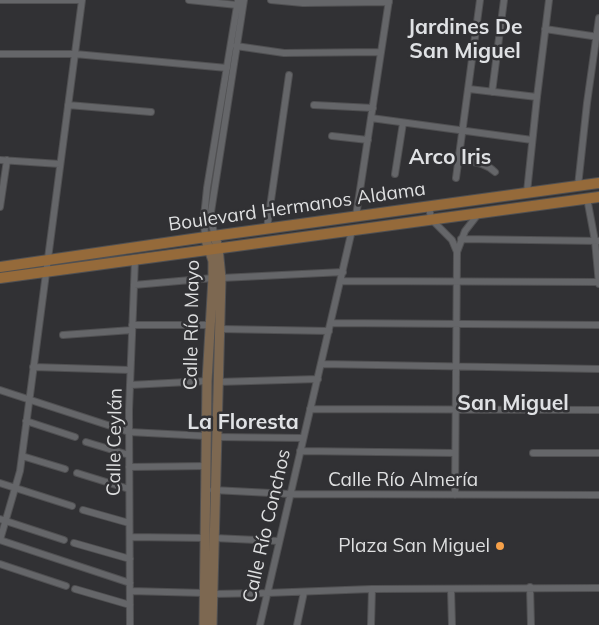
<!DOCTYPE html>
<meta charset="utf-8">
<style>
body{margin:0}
canvas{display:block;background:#313134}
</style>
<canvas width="599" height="625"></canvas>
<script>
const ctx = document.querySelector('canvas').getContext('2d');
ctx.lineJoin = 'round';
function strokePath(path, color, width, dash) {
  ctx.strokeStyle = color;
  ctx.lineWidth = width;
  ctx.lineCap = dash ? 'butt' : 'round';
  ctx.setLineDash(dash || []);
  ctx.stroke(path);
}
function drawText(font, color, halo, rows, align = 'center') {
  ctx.font = font + ' Mulish,sans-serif';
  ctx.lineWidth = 5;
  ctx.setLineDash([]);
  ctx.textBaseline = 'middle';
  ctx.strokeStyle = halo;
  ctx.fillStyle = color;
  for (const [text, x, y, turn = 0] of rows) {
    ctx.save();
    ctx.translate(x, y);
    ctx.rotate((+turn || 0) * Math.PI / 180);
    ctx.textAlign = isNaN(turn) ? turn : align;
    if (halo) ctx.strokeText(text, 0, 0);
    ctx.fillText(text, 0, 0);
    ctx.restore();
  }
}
const street = new Path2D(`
 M0,0H82
 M189,0L237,5
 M271,0L303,3L389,2
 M545,29L599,37
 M236,46L284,53L381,52
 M0,54H75L227,68
 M469,89L537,97
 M492,92L504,0
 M68,105L151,112
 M314,105L373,108
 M371,118L532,140
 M332,136L368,140
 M458,159C471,162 485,162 495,172
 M0,160L60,164
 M395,174L403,123
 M456,178L480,0
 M578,186L587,103L599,18
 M527,192L537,97L549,0
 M587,198L595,241L599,284
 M429,206L431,219L452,240L457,252
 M0,207L7,160
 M356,216L389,0
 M267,228L289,75
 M215,236L211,221V212L244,0
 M205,237L204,217L207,188L238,0
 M461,239L599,241
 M221,278L343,272
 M341,281L599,282
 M134,285L213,278
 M331,323L599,325
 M132,325H210
 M220,329L329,331
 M63,335L132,330
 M321,364L599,369
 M33,367L130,370
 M217,382L318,379
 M130,385L207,381
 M0,390L129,432L206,436
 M310,409L599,410
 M26,421L75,437
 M216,437L303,438
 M86,442L129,455
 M300,451L455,453
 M533,453H599
 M22,456L65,469
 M129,467L206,466
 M77,473L129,489
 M0,483L72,506
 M213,490L290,494L599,495
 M455,495L457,252L465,231L479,213
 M83,510L129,523
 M0,519L64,540
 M130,537L206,538
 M214,538L278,541
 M0,540L20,471L82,0
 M0,540L130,583
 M74,543L130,559
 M0,564L66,586
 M530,587L531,625
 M75,589L130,605
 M451,589L452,625
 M130,591L204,593
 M212,594L266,593L372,589L599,588
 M130,625L129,410L135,260
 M260,625L352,230
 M297,625L304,592
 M371,625L372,589`);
const secondary = new Path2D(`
 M204,625L207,381L213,278V261L205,237
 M212,625L221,278L218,248L215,236`);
const primary = new Path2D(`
 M0,267L199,238L599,183
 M0,278L599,197`);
strokePath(street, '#505052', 8);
strokePath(secondary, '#505052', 11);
strokePath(primary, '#505052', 12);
strokePath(street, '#656669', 6);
strokePath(secondary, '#7d6851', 9);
strokePath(primary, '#956a3a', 10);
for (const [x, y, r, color] of [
 [500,546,5,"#f7a149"]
]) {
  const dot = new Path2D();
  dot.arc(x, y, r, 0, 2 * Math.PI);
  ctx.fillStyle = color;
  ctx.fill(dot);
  strokePath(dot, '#313134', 2);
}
drawText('19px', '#dedfe0', '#313134', [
 ["Boulevard Hermanos Aldama",297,207,-8],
 ["Calle Río Mayo",192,325,-89],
 ["Calle Ceylán",115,442,-89],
 ["Calle Río Almería",403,480],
 ["Calle Río Conchos",267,526,-77]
]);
drawText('19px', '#dedfe0', '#313134', [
 ["Plaza San Miguel",490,546]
], 'right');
drawText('bold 21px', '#dfe1e4', '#313134', [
 ["Jardines De",465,28],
 ["San Miguel",465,52],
 ["Arco Iris",450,158],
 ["San Miguel",513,404],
 ["La Floresta",243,423]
]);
</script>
